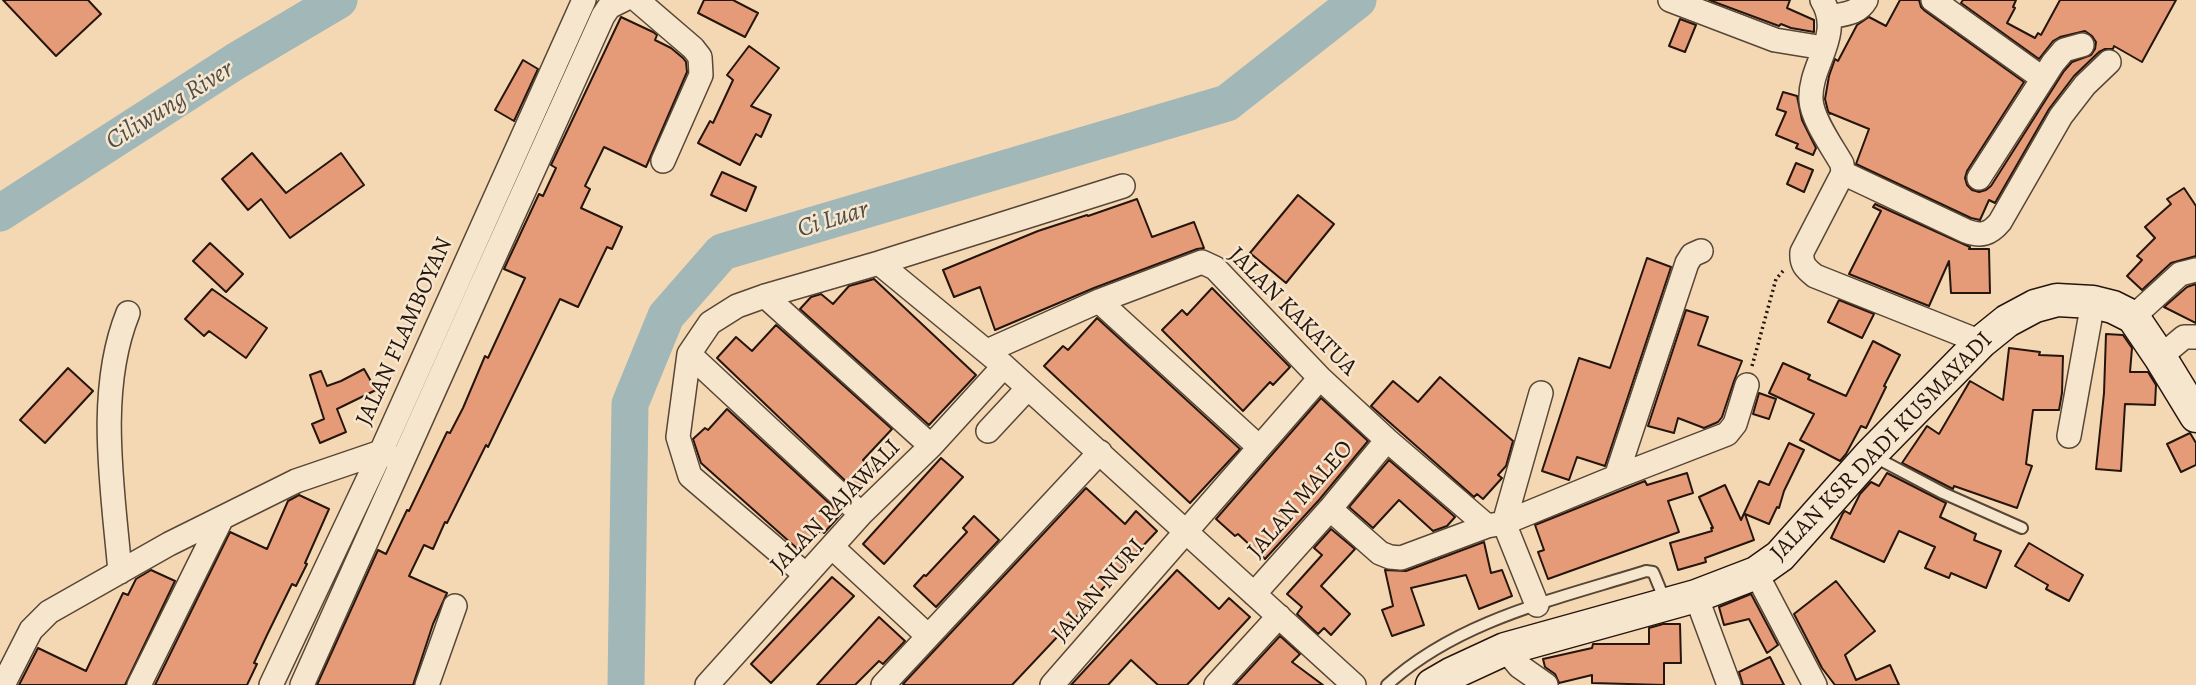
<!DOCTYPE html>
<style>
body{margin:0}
canvas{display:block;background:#f3d8b3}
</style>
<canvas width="2196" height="685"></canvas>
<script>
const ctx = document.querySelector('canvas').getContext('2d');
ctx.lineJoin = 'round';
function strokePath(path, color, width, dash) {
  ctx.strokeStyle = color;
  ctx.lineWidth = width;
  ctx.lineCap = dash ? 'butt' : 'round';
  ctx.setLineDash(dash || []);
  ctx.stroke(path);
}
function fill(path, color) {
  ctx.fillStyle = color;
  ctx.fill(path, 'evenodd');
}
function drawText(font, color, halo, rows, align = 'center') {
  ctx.font = font + ' Alegreya,serif';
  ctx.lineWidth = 5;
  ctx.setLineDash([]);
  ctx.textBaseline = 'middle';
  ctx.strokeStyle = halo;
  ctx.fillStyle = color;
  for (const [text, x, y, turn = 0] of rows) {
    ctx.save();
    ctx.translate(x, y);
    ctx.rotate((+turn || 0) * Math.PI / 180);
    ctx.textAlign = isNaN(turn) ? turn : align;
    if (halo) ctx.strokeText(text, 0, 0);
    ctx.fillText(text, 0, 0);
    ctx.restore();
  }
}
strokePath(new Path2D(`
 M0,213L236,61L339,0
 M626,685L630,404L666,316L722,252L1227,103L1358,0`), '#a1b7b8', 37);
const building = new Path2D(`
 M3,0H88L101,14L56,56Z
 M704,0H733L758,13L745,37L698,13Z
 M1709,0H1790L1787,8L1814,20V32L1791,28L1781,24L1779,26Z
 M1900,0H1919L1921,7L1925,11L2024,82L1967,171L1965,178L1967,185L1972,190L1979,192L1986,190L1991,186L2064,71L2072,62L2091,55L2095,49L2096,42L2092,36L2085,31L2060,37L2053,41L2039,59L1961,3L1963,0H2016L2013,7L2015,8L2007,23L2035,38L2038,33L2041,35L2060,0H2176L2142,62L2114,46L2113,49H2105L2099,52L2074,76L2049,109L1995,203L1989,200L1980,220L1971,218L1856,164L1869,129L1830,113V114L1828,111L1825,99L1829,76L1835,59L1838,61L1857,25L1869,17L1886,26Z
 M621,17L653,32L657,35L655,40L671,48L683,58L686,62L687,72L646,167L604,147L585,186L590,189L581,208L622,227L612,249L607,247L578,307L560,299L500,422L488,447L486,445L447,523L445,522L433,549L424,545L409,576L447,593L433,624L413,685H317L378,550L386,554L407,510L409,511L447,432L450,433L463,408L485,356L488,358L525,278L504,269L539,194L543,196L556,168L551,165Z
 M1680,19L1696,25L1685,52L1669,46Z
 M749,46L779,68L751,106L771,115L761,137L756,134L740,165L698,143L710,121L713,123L733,80L727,75Z
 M523,60L538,69L514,121L495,110Z
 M1783,92L1797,96L1802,120L1816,148L1813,155L1796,148L1798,144L1776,135L1786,112L1777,109Z
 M252,153L286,193L341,153L364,185L290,238L261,199L248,210L222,179Z
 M1796,163L1813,170L1804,192L1787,184Z
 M722,172L756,187L746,211L711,195Z
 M2184,188L2196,206V256L2171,263L2142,290L2127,276L2142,260L2137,256L2155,238L2145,227L2171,204L2167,199Z
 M1298,195L1334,224L1286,283L1250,253Z
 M1137,199L1152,237L1194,222L1204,248L1197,249L1094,288L995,330L980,287L954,297L943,270L1038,231L1087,215L1088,216Z
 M1875,204L1970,247L1969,249H1989L1990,293H1951L1949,261L1929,306L1849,274L1881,211L1873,207Z
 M210,243L243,274L226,292L193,261Z
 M1647,258L1671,267L1605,466L1577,457L1569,480L1542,471L1579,358L1610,368Z
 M874,279L976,375L929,425L800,309L811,297L821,294L833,304L849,286Z
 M2196,284V323L2164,307L2187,287Z
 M1212,288L1290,367L1273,385L1270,382L1243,411L1162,330L1182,310L1187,315Z
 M212,289L267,328L246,358L209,331L204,336L185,319Z
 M1839,300L1874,314L1862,338L1828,322Z
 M1686,310L1708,317L1698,345L1742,361L1734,381L1722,417L1718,422L1704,428L1678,418L1674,433L1648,426Z
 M1097,318L1240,449L1190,503L1044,366L1063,346L1068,350Z
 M776,325L892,429L863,460L874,471L856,491L717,358L736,337L752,351Z
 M2106,334L2123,335L2132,348L2130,372H2148L2156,385L2155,405L2125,404L2121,471L2096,469L2104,393Z
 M1873,341L1900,355L1884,386L1886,387L1866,428L1861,426L1846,454L1840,461L1800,440L1814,414L1769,393L1783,363L1810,375L1808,379L1846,396Z
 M2009,348L2040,352L2039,355L2063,356L2062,393L2059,410H2033L2026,464L2032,466L2017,508L1954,486L1953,489L1902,463L1927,426L1939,434L1970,381L2003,400Z
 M68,368L93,391L45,443L20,420Z
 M364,369L376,390L337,409L346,432L320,443L312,424L324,419L310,375L321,371L327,386L341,381Z
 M1440,377L1513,441L1506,466L1498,475L1502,478L1483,499L1477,494L1474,497L1371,406L1393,381L1418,402Z
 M1759,393L1776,399L1769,419L1753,414Z
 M1321,398L1368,441L1319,500L1265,559L1238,534L1235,536L1216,519Z
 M727,409L841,514L824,533L821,530L801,552L701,463L693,439L705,428L708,430Z
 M2190,433L2196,443V465L2181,472L2167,444Z
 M1789,443L1804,450L1784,491L1779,508L1777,507L1769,524L1745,514L1754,540L1705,558L1706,562L1678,570L1670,543L1712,531L1711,528H1713L1699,497L1725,485L1741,520L1759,481L1769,485Z
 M941,458L963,477L884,564L863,544Z
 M1389,460L1455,517L1447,526L1433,531L1399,500L1373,528L1349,507Z
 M1687,473L1693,493L1668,501L1679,532L1548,579L1538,552L1544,550L1535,525L1645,481L1647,485Z
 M1887,473L1946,503L1940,517L1976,534L1974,540L2001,551L1986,588L1951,573L1949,578L1925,568L1935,547L1899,531L1884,562L1831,538L1843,513L1845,511L1850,514L1860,494L1871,482L1879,486Z
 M1086,488L1125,524L1136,511L1157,531L1012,685H905L903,684Z
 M299,495L329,509L305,563L307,564L296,586L292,584L267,635L254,663L257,664L247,685H155L230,532L267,549L288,501Z
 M974,516L999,540L936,607L914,586L924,575L926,576L967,532L963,528Z
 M1331,529L1355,549L1321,586L1350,614L1331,635L1324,628L1318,634L1297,614L1302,607L1287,594L1322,555L1314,548Z
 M1484,542L1491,573L1502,570L1512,596L1479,609L1466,575L1411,588L1424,625L1392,636L1382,610L1393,606L1385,570L1406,571Z
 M2029,543L2083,575L2069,601L2046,589L2048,585L2015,566Z
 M151,570L175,581L125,685H19L38,648L86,671L123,593L128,595L136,579Z
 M1177,570L1219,609L1229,598L1250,617L1187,685H1158L1131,660L1108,685H1071Z
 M832,577L854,596L771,683L751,664Z
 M1836,581L1875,631L1845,655L1856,680L1890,665L1899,685H1835L1822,668L1794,614Z
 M1751,594L1778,645L1767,653L1749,619L1724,625L1719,607Z
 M879,617L905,641L883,664L879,661L855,685H817Z
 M1663,624H1680L1681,663H1664V685L1592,683V675L1559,683L1555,674L1545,667L1543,659L1592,648L1593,644H1649V628Z
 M1280,636L1300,654L1292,662L1323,685H1235Z
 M1770,657L1784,685H1743L1739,672Z`);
fill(building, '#e59b78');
strokePath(building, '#25150d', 2);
const lane = new Path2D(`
 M1873,456L1943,493L2022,528
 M1387,685C1458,620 1557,599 1646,571L1653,572L1654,574L1666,603`);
const street = new Path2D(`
 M637,0L693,48L700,57L701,75L663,161
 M1670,0L1775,40L1824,48
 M1822,0C1844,36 1809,64 1811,100C1812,119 1833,148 1842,164L1843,173L1802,252C1801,264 1805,268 1815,276L1981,342
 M1933,0L2042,78
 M1829,17C1844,14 1858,14 1866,0
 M1843,173L1966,231C1981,237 1990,234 2000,222L2061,116L2085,85L2109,62
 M1979,178L2053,63L2064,50L2082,45
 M879,263L1004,366L1354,685
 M765,296L931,446
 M1099,301L1259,447
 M2133,317L2180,274L2196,270
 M987,351L1099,301L1202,262L1215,268L1320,378L1387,440L1487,526
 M689,354L861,514
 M2160,357L2184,337H2196
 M988,431L1028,388
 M2069,436L2093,302
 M1616,477L1687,263L1692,255L1701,251
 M1330,509L1380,553L1390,557L1401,558L1487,526L1504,523L1616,477L1727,434L1735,424L1747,385
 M832,547L928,636
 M120,572C113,490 96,392 128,313
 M1756,573L1815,685
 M806,575L690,476L678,437L689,354L710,323L737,306L765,296L879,263L1123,186
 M1254,594L1330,509L1387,440
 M1696,596L1729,685
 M1537,605L1504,523L1541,393
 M1505,649L1519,666L1546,685
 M3,685L31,630L49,612L169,544L296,481L381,452L388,455
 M139,685L222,518
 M271,685L381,452L584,0
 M302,685C403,463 501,238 603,16L609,7L623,0
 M427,685L455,606
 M707,685L861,514L931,446L1004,366
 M883,685L1100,452
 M1052,685L1320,378
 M1216,685L1279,616`);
const secondary = new Path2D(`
 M1432,685L1451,674L1505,649L1696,596L1756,573L1780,556L1871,454L1981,342L2007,321L2035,306L2057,300L2093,302L2113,307L2133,317L2160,357L2196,416`);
strokePath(lane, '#584636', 14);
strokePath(street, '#584636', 26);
strokePath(secondary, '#25150d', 35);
strokePath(new Path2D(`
 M1752,366L1776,279L1783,271`), '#25150d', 3.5, [2, 3.5]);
strokePath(lane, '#f7e6ce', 10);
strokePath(street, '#f7e6ce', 23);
strokePath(secondary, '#f7e6ce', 32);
drawText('24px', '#25150d', '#f7e6ce', [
 ["JALAN KAKATUA",1292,312,45],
 ["JALAN FLAMBOYAN",405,332,-66],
 ["JALAN KSR DADI KUSMAYADI",1882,447,-46],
 ["JALAN MALEO",1301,500,-49],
 ["JALAN RAJAWALI",836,507,-46],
 ["JALAN NURI",1099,591,-49]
]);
drawText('italic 26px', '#504e49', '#f7e6ce', [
 ["Ciliwung River",170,106,-32],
 ["Ci Luar",833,220,-17]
]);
</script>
